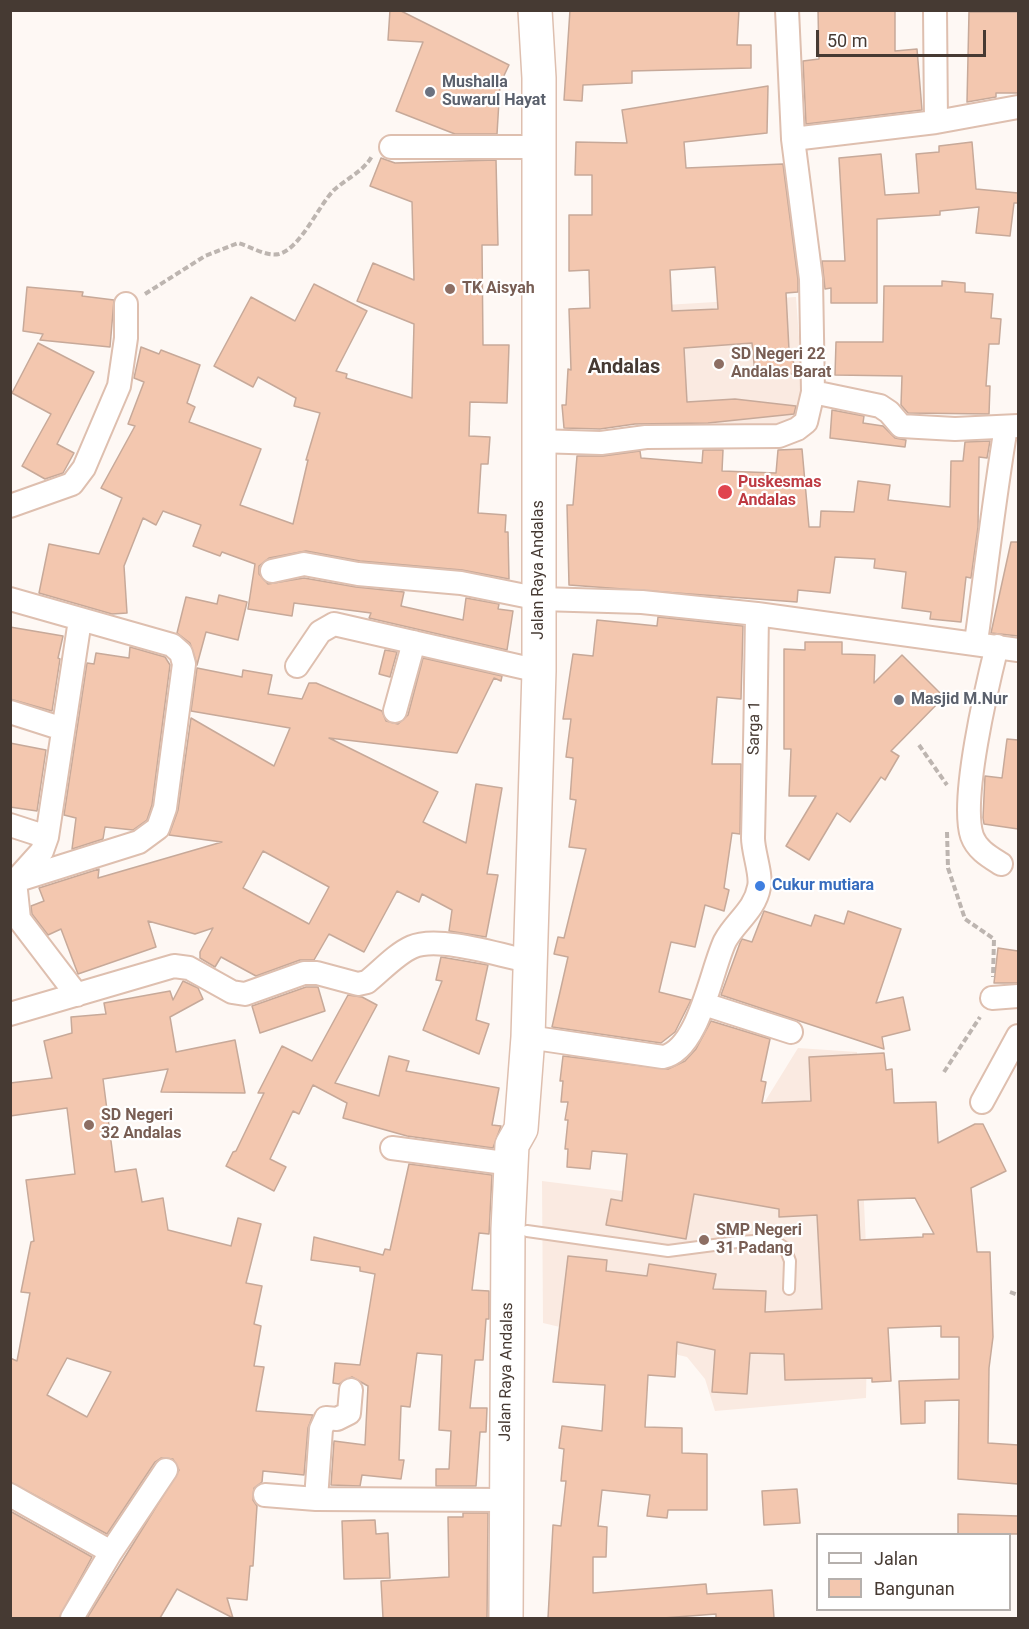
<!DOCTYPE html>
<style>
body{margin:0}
#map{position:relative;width:1029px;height:1629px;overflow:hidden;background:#fef8f4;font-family:Roboto,sans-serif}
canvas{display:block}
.frame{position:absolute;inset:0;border:12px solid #463a33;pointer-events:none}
.legend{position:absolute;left:816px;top:1533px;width:195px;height:78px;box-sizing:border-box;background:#fff;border:2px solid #b5b0ad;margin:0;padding:8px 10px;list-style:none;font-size:18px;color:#463a33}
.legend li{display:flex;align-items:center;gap:12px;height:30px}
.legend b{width:30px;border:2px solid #b5b0ad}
.scale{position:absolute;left:816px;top:30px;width:170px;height:27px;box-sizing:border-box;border:3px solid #463a33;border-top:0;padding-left:8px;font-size:18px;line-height:21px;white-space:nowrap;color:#463a33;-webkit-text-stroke:4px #fff;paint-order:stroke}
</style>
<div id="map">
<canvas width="1029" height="1629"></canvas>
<div class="frame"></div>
<ul class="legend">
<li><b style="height:8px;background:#fff"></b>Jalan</li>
<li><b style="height:16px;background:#f3c7af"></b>Bangunan</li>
</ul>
<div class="scale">50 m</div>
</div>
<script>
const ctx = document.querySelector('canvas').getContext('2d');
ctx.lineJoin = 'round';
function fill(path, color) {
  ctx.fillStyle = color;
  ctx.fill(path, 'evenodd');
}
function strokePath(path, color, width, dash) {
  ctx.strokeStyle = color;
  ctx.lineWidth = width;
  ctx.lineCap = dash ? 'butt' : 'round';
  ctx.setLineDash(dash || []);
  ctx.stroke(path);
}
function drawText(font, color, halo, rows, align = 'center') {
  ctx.font = font + ' Roboto,sans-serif';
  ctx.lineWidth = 4.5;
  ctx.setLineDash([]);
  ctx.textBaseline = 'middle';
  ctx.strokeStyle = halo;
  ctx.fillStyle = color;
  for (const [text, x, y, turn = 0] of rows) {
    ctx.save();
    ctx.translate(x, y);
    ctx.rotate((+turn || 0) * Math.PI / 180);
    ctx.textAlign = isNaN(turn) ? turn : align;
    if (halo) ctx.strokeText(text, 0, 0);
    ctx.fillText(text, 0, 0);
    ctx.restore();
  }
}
fill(new Path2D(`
 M796,297L805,421L763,426L641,428L633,307Z
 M798,1048L857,1052L868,1289L866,1398L715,1411L705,1379L687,1357L543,1323L542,1181L622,1191L650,1180L759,1156L764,1103Z`), '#faeae1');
const building = new Path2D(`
 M390,10H399L509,65L500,84L497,134H455L396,111L423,42L388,40Z
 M570,10H739L737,45H751V68L632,71V83L583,85L582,101L564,100Z
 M818,10H895V51L917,49L922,110L806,124L803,61L819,59Z
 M969,12H1018V93H996V97L967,102Z
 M768,86L767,133L684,142L686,168L783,164L798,280V292L786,293L789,350H792L795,374L755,373L752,343L684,348L687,402L735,399L796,406L794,414L708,423L635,424L600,429L564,428L562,405H566L568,369L571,370L569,309L590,308L589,270L569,271V215H592V175H575L576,142L627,143L622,110ZM715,267L718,309L672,311L670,270Z
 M972,142L976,189L1018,193V203H1014L1010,236L976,233L979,207L940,211V215L877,219V303H831V288L825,289L822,261H845L839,158L881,154L885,195L919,193L916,154L939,152V146Z
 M381,158L395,163L496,160L498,245H482L483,345H509L507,403L470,402L469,436L490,437L488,464H481L478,513L506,515L505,532H508L509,579L462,570L360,561L306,551L269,558L259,566V574L268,584L304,578L356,587L404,592L401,606L463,620L466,598L499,604L498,609L513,611L507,650L369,618L371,613L294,603L292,616L248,609L255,564L222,552L220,556L193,546L201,525L163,511L156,525L143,518L124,566L127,613L112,614L39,593L49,544L99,554L122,498L101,488L135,426L128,424L144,382L134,378L141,347L159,354L161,350L200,365L187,403L195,407L189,422L261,449L240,505L293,524L308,460H306L320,413L294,406L296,398L258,377L253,387L214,366L251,297L295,321L314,284L367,311L336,371L347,374L346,378L412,398L414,324L357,301L373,263L414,280L412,202L370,186Z
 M942,281L965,283V292L993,294L991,318L1001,319L999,344H989L986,386H990L989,414L908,413L901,405L902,376L835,375L836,342H883L884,286H942Z
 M27,287L83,292L82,296L114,300L110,347L40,340L43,334L23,331Z
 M38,343L94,372L57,444L74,453L63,473L45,479L22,466L51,414L12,393Z
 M832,410L864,416L863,423L883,426L895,438L906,440L905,447L830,438Z
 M990,441L987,458L979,457L978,527L971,578L966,577L961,622L930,619L931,612L902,608L906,572L874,568L875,559L835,557L830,593L798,590L797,602L569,585L567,505H573L577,456H603L640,451L641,458L702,463L703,450H723L722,471L776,473L778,450L802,449L809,527H820L821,511L854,512L858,481L890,485L888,500L950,507L951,461H963L965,442Z
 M1011,542H1018V636L991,633Z
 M219,595L247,602L238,640L206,632L197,665L190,643L177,633L186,597L217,604Z
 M658,617L743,626L741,699L717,697L712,764H741L740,834L732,833L724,888L729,890L724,911L705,905L695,947L671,942L659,992L691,1000L675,1032L661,1043L552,1027L568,957L554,954L558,937L564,938L586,849L569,847L576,800L570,799L573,758L566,757L571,719H563L573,654L593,656L597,620L657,626Z
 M10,627L63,636L58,658L60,659L52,711L10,699Z
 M805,642H842V654L875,655L874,683L902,655L944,697L891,751L899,756L885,780L881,777L850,822L837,813L809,860L786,846L816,796H789L791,749H784V649L805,650Z
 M130,647L165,657L170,665L152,805L147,820L133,830L105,827L103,839L72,849L76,818L64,815L87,663L94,664L96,653L129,658Z
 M385,650L397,652L390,677L379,674Z
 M423,658L502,676L501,681L494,678L457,753L329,738L438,792L423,822L466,843L476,784L502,788L487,874L498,875L486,937L449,931L452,910L422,894L419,902L397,891L364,952L329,934L314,960H300L256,976L221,957L215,967L200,958V952L213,928L195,934L148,921L156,947L78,974L61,929L48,935L32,914L31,906L44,901L39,888L99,869L98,878L222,842L169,835L178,810L191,718L274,766L290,728L191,711L197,668L242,677L243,670L272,675L268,694L302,699L309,683H316L382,711L386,721L398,724L408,715ZM263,851L329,887L309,924L243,888Z
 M1007,739L1018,740V829L984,824L983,818L985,776L1002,778Z
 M10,743L46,750L37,811L10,807Z
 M764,911L811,926L815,915L844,924L848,911L901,929L876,1003L903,997L910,1030L882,1037L884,1049L721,995L740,943L742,939L752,942Z
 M998,948L1018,951V983H994Z
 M441,957L488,965L476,1020L489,1024L479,1054L423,1030L442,981L436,980Z
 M183,981L198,988L203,999L170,1017L176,1052L235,1040L245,1093L161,1092L168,1069L103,1079L115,1172L136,1169L142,1202L163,1198L168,1230L231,1246L238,1218L261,1224L246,1283L262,1286L254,1324L261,1326L254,1366L264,1367L256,1411L313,1415L308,1428L304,1475L263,1471L262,1482L254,1488L253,1500L257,1506L253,1566H250L247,1600L227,1598L233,1618L177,1589L160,1618H87L179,1470L173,1459L161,1458L155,1462L107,1534L10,1482V1358L17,1361L30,1293L21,1292L31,1242L34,1241L26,1180L75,1174L67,1108L10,1116V1083L52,1078L44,1041L72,1033L71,1017L106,1014L104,1003L170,991L173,1000ZM67,1358L111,1372L87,1417L47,1395Z
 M306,987H318L325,1011L260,1033L252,1006Z
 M348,995L362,997L377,1005L335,1083L379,1096L389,1056L409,1061L406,1071L499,1088L492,1125L501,1126L493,1148L407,1136L343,1118L347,1103L313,1085L299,1114L293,1111L270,1159L286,1167L274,1191L226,1166L233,1152L236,1151L264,1093H258L282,1046L312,1061Z
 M711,1021L770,1039L761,1081L766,1082L762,1103L811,1101L809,1057L884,1053L886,1070L892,1069L894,1103L936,1102L938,1143L975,1124H983L1006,1171L971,1188L977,1252H990L993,1337L989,1368L988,1443L1018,1445V1484L958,1479L959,1400L925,1401V1423L901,1424L899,1381L959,1379V1337H941V1326L888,1328L891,1381L872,1382V1378L785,1380L784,1354L750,1353L747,1394L712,1392L715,1350L677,1342L675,1377L648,1375L645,1427L682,1428V1453L707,1454V1510H668L667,1518L647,1516L650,1495L602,1490L598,1526L607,1527L606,1557H593V1593L706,1584L707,1594L772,1590L774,1618H716V1614L663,1618H548L553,1525L561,1526L566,1481H561L564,1449L559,1448L562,1426L602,1431L605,1385L553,1382L568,1256L607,1260L606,1271L647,1276L649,1264L716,1274L713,1289L766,1291L765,1312L822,1309L817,1215L779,1217V1209L694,1194L686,1239L606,1225L611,1199L622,1201L627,1154L592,1151L590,1169L567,1167L568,1149H565L568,1120H565L568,1102H561L563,1081H560L563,1056L668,1069L685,1061L696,1049ZM915,1198L934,1234H923V1237L860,1240L858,1200Z
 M409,1164L492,1175L489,1234L479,1233L472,1290L489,1291V1319H486L483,1360H475L470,1408H487L486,1432H480L476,1486H436V1469H449L451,1431L439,1430L442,1355L417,1353L410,1407L401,1406L399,1460H404L401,1479L362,1475L360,1486L331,1485L334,1441L365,1445L368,1386L352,1377L339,1384L333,1383L335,1363L360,1365L375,1274L360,1271V1267L311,1260L314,1237L383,1255L385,1249L390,1250Z
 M797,1489L800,1523L764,1525L762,1491Z
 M10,1511L92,1557L59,1618H10Z
 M463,1513H488L487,1618H383L381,1581L449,1577L448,1517H463Z
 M958,1514L1018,1516V1534H958Z
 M375,1520L376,1534L388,1533L390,1578L344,1579L342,1521Z`);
fill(building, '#f3c7af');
strokePath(building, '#c7a999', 1.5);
const lane = new Path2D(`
 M527,1231L668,1251L737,1242L773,1240L785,1248L790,1261L789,1289`);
const street = new Path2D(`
 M935,10L936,122
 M793,139L936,122L1018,107
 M391,147H539
 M813,392L880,406L889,412L901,426L955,429L1018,426
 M537,441L601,443L646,437L779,436L797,429L806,422L813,392L811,279L793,139L787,10
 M10,506L72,484L84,468L119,386L126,338V304
 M272,571L304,564L358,574L461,583L540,599L642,602L757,614L1018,650
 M10,599L172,645L181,653L184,664L165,808L158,828L139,842L15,881
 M976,642C986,571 994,499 1006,427
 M997,646C987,686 960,800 972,836C977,850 990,857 1001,864
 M297,666L320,632L334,624L539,671
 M395,711L414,642
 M10,712L63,729
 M10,825L47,837
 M77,995L19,919L15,881L42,851L47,837L80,620
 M992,998L1018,996
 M704,1004L791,1032
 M10,1014L174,966L189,968L232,992L245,994L304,973H317L358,984L367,982C381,971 396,954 412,947C438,935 503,956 532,962
 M528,1037L663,1057C699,1050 711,970 725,941C735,922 755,910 759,887C762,875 753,852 753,838C755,763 756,689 757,614
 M982,1102L1018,1036
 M392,1148L512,1164
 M10,1495L111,1552L72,1618
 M265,1495L316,1499L505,1500
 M316,1499L321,1429L326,1418L337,1419L349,1413L351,1390
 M111,1552L166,1470`);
const primary = new Path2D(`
 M506,1618L508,1229L512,1145L521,1129L528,1037L539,671V78L535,10`);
strokePath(lane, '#debfaf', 14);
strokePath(street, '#debfaf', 26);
strokePath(primary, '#debfaf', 36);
strokePath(new Path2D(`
 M145,294L205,256L238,243C250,246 266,257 279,254C301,248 318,206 334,190C346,179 364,171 372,156
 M919,745L947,785
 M947,832L948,868L965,919L994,939L993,977
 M944,1072L980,1017
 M1010,1292L1018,1295`), '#bdb5b0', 4, [6, 3]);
strokePath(lane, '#fff', 10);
strokePath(street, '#fff', 22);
strokePath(primary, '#fff', 33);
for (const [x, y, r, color] of [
 [430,92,6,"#6b7280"],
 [450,289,6,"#8d6e63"],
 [719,364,6,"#8d6e63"],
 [725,492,8,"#e0444e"],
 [899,700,6,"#6b7280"],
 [760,886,6,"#3f7fe0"],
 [89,1125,6,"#8d6e63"],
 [704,1240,6,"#8d6e63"]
]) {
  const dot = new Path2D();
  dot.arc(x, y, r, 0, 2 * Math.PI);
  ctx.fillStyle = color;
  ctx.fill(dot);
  strokePath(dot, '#fff', 2);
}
drawText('bold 16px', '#5b616d', '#fff', [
 ["Mushalla",442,83],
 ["Suwarul Hayat",442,101],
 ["Masjid M.Nur",911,700]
], 'left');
drawText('bold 16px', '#785e54', '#fff', [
 ["TK Aisyah",462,289],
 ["SD Negeri 22",731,355],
 ["Andalas Barat",731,373],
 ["SD Negeri",101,1116],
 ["32 Andalas",101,1134],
 ["SMP Negeri",716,1231],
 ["31 Padang",716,1249]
], 'left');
drawText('bold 16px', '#be3a42', '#fff', [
 ["Puskesmas",738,483],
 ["Andalas",738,501]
], 'left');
drawText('16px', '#463a33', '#fff', [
 ["Jalan Raya Andalas",539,570,-90],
 ["Sarga 1",755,728,-89],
 ["Jalan Raya Andalas",507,1372,-89]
]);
drawText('bold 16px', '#366cbe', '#fff', [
 ["Cukur mutiara",772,886]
], 'left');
drawText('bold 20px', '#463a33', '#fff', [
 ["Andalas",624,368]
]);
</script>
